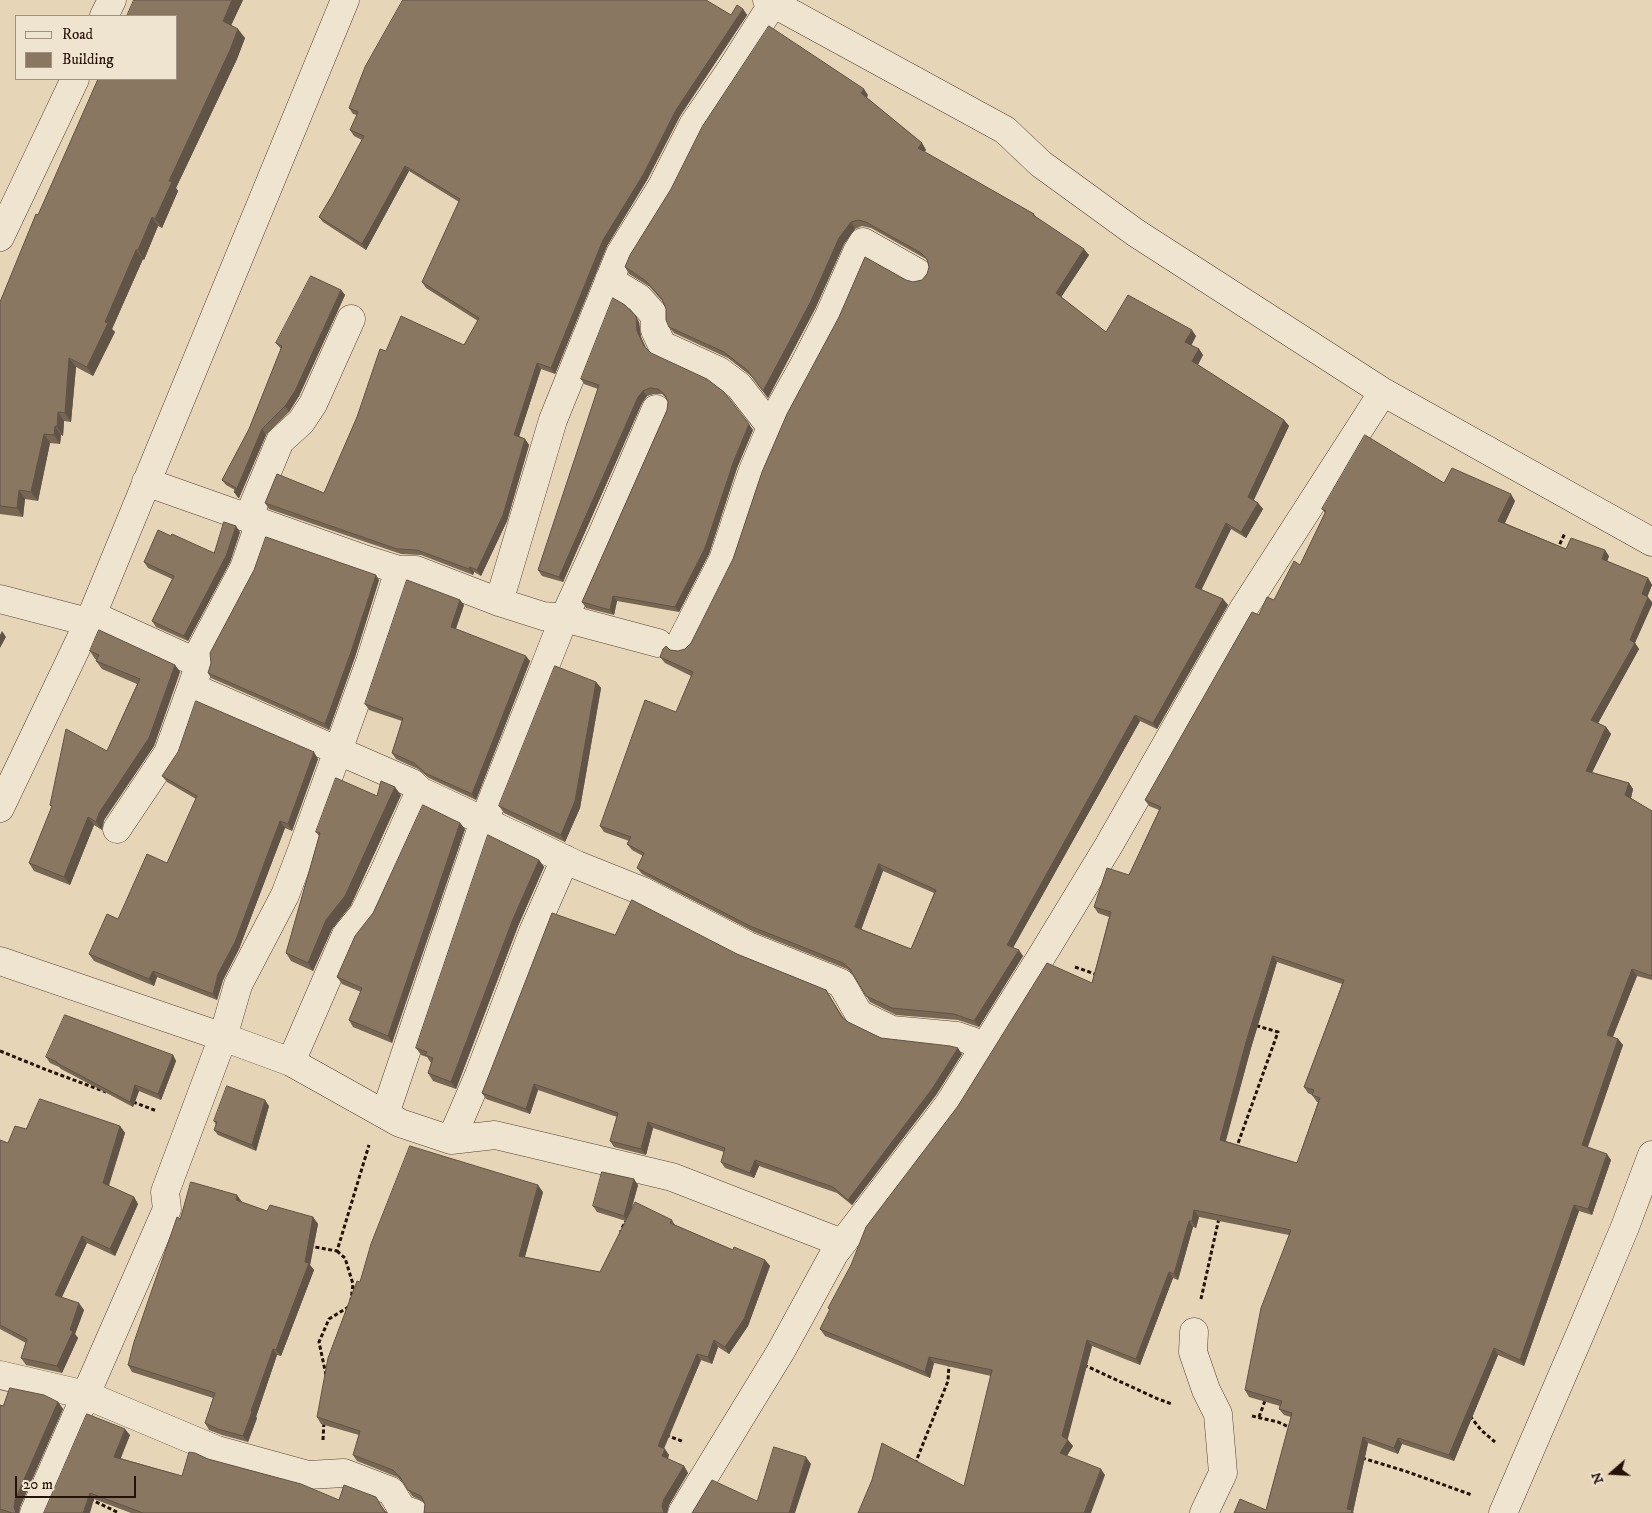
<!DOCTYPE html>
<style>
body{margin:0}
#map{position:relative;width:1652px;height:1513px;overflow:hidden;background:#e6d5b6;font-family:"IM FELL DW Pica",serif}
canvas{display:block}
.legend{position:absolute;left:15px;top:15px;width:162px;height:65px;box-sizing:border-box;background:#efe4d0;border:1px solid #9f9080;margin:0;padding:6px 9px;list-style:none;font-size:15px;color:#261208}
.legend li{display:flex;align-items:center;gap:10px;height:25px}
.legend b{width:25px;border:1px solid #9f9080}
.north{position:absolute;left:1587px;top:1448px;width:50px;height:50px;-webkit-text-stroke:4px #efe4d0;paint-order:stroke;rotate:251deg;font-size:14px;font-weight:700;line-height:20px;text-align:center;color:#261208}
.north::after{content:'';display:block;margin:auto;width:18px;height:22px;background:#261208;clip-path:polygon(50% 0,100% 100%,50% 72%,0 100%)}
.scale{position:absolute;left:15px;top:1476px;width:121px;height:22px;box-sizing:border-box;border:2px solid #261208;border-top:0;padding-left:6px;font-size:15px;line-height:18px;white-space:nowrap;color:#261208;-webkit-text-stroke:4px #efe4d0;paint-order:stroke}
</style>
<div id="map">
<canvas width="1652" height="1513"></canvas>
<ul class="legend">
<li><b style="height:6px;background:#efe4d0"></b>Road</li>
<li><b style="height:14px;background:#8a7762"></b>Building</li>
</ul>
<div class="north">N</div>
<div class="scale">20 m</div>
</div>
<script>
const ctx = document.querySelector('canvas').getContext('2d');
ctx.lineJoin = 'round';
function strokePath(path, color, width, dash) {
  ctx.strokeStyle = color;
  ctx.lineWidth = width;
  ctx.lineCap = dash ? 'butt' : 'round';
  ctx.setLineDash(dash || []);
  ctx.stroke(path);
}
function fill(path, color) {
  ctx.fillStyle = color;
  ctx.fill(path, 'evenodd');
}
const street = new Path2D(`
 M767,0L1005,130L1041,164L1136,233L1383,392L1652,542
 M104,16L112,0
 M0,237L75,79
 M609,280L639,298L655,316V330L662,345L719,371L739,386L771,427
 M146,482L361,558L399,570H416L499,602L543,616L564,618L658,643
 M248,518L280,441L301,422L313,404L351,319
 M0,599L88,622
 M499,602L553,420L620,254L661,188L693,125L730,71L773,3
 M92,615L200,664L168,753L117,829
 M681,642L723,560L752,473L777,413L804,365L829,316L857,252L863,242L918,273
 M195,661L244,568L260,522
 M192,687L412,783L420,791L577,865L642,891L748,946L841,983L859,1014L892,1030L957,1036L972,1041L984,1049
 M0,808L92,615L345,0
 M0,961L223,1037L291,1062L400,1123L451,1140L495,1135L672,1177L842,1243
 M291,1062L346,935L364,913L385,870L420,791
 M385,1114L484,821L564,618L602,535L656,409
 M451,1140L479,1075L533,932L565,859
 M1194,1332L1193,1352L1206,1390L1218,1414L1223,1473L1204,1513
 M0,1375L86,1395L217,1450L308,1475L344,1473L391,1491L402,1509L414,1513
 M34,1513L167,1209L165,1192L223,1037L238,985L285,895L302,850L370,662L399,570
 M682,1513L781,1351L834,1254L949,1104L1041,957L1109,845L1244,608L1383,392
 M1503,1513L1581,1332L1625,1227L1652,1155`);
strokePath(street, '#564334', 29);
strokePath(new Path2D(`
 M1557,550L1565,533
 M1075,967L1098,975
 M0,1051L47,1070L106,1092
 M133,1102L157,1111
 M1236,1149L1278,1032L1254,1025
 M621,1234V1230L633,1208
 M309,1246L337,1251L369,1145
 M337,1251L345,1258L353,1284L351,1300
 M1201,1299L1219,1218
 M1084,1365L1158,1399L1172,1404
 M326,1375L319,1342L329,1319L350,1306
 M1252,1416L1278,1422L1291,1428
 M1470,1416L1481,1430L1495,1442
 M1259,1417L1266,1398
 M666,1435L684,1442
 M323,1440L324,1421
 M1362,1458L1405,1471L1472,1495
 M915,1464L948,1381L949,1364
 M90,1499L119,1513`), '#261208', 3, [4, 2.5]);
strokePath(street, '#efe4d0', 28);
fill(new Path2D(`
 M243,0L231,25L245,38L237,59L176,188L178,191L162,228L158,226L144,260L143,259L112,329L115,332L93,376L76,367L71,422L64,421L63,436L61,435L60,444L50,443L38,501L25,499L23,517L0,514V302L38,215Z
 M743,9L747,15L680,116L647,180L607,246L555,374L541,369L519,436L525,439L529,445L507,521L481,576L474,572L473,575L421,555L401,554L269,509L265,503L324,493L386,351L464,345L478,321L426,288L422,282L459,202L409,171L366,250L323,222L319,217L333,194L362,140L354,136L350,130L357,115L353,114L349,108L731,15Z
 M868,95L867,98L922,143L926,150L924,152L1034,214L1036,217L1089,255L1061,297L1106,332L1196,336L1191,345L1199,349L1203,355L1198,365L1284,420L1289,426L1254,500L1258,503L1263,509L1246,538L1231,529L1201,589L1223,599L1228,605L1157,729L1140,721L1013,948L1023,956L979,1027L958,1020L896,1015L870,1002L853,974L847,969L754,932L642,874L637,868L643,856L632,850L627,844L629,841L604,832L600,826L676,712L691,676L665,663L660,657L670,650L678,651L685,649L691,643L906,280L913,282L922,280L927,274L929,267L928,262L926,259L871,228L862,226L855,229L844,244L815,309L768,398L751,376L728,358L674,333L669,327L666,309L663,302L650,287L629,274L625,267ZM883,871L934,893L911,949L861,929Z
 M341,290L345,295L299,396L289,412L266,435L239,498H238L234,492L235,490L226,485L222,480L249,429L281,349L276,343Z
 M639,322L641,337L646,349L651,353L753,430L737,468L709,554L679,612L617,601L614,615L586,608L582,602L667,410L668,402L666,398L662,394H654L647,396L642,403L563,582L542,576L538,570L598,389L584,384L581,379Z
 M1444,483L1515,501L1505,523L1566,549L1609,556L1607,561L1648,578L1652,585L1647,597L1635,643L1639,649L1598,723L1606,727L1611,734L1592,772L1629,783L1633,789L1631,798L1652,811V980L1637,976L1613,1037L1618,1039L1623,1045L1588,1147L1611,1160L1592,1215L1579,1211L1524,1366L1498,1355L1454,1461L1402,1444L1398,1454L1368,1443L1353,1512L1266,1510L1291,1417L1284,1415L1279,1409L1280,1406L1249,1397L1245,1390L1289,1235L1199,1217L1196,1228L1193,1227L1178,1280L1173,1278L1140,1365L1092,1346L1067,1439L1073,1446L1067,1456L1105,1475L964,1486L991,1376L934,1363L930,1378L825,1336L820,1329L830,1311L828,1308L1092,983L1109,917L1098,913L1094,907L1129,875L1159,810L1149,806L1145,800L1259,615L1274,600L1300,565L1325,513L1322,509ZM1277,962L1342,984L1304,1087L1308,1093L1312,1095L1317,1102H1318L1297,1163L1226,1141L1251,1048Z
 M240,532L230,562L188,641L156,627L152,621L172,579L148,568L144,562L171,536L214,553Z
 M379,580L355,657L329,730L211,678L208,673Z
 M460,600L464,605L456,629L530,661L476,800L429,778L418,769L396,759L392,753L402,721L369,710L365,704Z
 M90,651L175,665L180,672L154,746L104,820L102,830L94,825L70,885L34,871L29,863L52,808L50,805L107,751L137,684L102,669L96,661L97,660L95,659Z
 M596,682L601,688L580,808L565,842L504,813L499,806Z
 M318,759L292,831L285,828L239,949L223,980L217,1000L157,977L154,986L94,961L89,954L118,919L167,863L196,799L167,782L162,776Z
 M401,795L351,905L332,929L313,971L291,961L286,953L319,836L316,832L377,796Z
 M460,823L465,829L392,1043L353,1027L349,1020L361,992L342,984L337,977Z
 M539,860L544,867L518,926L456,1089L433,1081L428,1073L431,1063L427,1057L421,1055L416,1048Z
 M615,935L737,954L826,990L843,1017L848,1022L881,1038L962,1054L936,1095L852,1205L837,1193L759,1166L754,1178L725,1168L721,1162L724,1152L653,1128L646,1155L614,1147L610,1141L617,1117L538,1090L530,1114L486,1099L482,1093Z
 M173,1055L176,1061L161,1100L139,1091L133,1107L61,1069L59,1067L50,1063L46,1057Z
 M269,1106L256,1151L218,1135L214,1130L216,1125L214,1121Z
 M120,1126L125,1133L109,1186L134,1197L138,1204L115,1256L87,1243L62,1297L84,1310L75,1334L78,1338L62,1373L26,1365L21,1358L26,1343L0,1329V1140L8,1143L26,1129Z
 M638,1185L630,1213L672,1220L675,1225L733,1250L765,1260L770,1266L748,1326L729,1354L718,1347L712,1364L701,1360L664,1449L669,1455L668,1459L684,1466L688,1473L669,1505L667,1513H424L425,1504L424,1502L412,1496L403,1482L397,1477L357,1461L353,1455L359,1435L321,1424L317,1417L360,1282L543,1192L525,1257L600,1272L626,1221L597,1212L593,1206Z
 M241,1202L267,1211L313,1217L318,1224L310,1265L314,1270L281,1356L277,1355L256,1417L257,1418L248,1442L222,1435L209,1430L205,1423L213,1398L132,1372L128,1365L180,1219L242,1202Z
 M58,1402L63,1409L20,1507L19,1513H0V1405L3,1406Z
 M130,1435L120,1458L182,1476L208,1459L339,1500L380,1504L387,1513H131L94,1499L44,1513Z`), '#776654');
fill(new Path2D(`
 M232,0H243L229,30L223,21Z
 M743,9L747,15L680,116L647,180L607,246L555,374L551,368L603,240L676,110Z
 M238,29L245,38L237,59L176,188L178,191L162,228L155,219L169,181Z
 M864,89L868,95L865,99L861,93Z
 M922,143L926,150L922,155L918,148Z
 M405,166L409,171L366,250L362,244Z
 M152,217L158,226L144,260L138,250Z
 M851,222L855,229L844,244L815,309L768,398L763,391L839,238Z
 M1084,249L1089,255L1060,299L1056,293Z
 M136,250L143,259L112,329L115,332L93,376L87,367L105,322Z
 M341,290L345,295L299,396L289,412L285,406Z
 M636,316L639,322L641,337L648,352L644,346L637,331Z
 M1192,330L1196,336L1190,348L1185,342Z
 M1199,349L1203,355L1196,368L1192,361Z
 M69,358L76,367L71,422L65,413Z
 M537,363L541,369L518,440L514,435Z
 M643,391L647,396L642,403L563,582L559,577L638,397Z
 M58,412L64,421L63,436L57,427Z
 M1284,420L1289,426L1252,503L1248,497Z
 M749,424L753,430L737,468L709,554L679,612L675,607Z
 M55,426L61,435L60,444L54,435Z
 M262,429L266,435L239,498L235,493Z
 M44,434L50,443L38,501L31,492Z
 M525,439L529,445L507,521L481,576L477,570Z
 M19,490L25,499L23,517L17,508Z
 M1511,494L1515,501L1503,527L1498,521Z
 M1258,503L1263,509L1246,538L1241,532Z
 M1226,523L1231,529L1200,593L1195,587Z
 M236,526L240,532L230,562L188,641L184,636Z
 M1605,550L1609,556L1606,565L1602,559Z
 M470,567L474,572L473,575L469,569Z
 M376,575L379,580L355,657L329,730L325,724Z
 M1648,578L1652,585L1646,600L1642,594Z
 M613,596L617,601L614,615L610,610Z
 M1648,597L1652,602V605L1635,643L1639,649L1596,727L1591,720L1630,640Z
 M1223,599L1228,605L1157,729L1153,723Z
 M460,600L464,605L454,633L451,627Z
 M2,631L6,637L0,648V635Z
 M526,656L530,661L476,800L472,794Z
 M175,665L180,672L154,746L104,820L102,830L96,822L99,813Z
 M596,682L601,688L580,808L565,842L561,835Z
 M1135,715L1140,721L1011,951L1007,945Z
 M1606,727L1611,734L1590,777L1586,771Z
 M314,752L318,759L292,831L288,824Z
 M1629,783L1633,789L1630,802L1625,795Z
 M395,787L401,795L351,905L332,929L313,971L308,963L326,920Z
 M88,817L94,825L70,885L64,877Z
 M280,821L285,828L239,949L223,980L217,1000L213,994L218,974Z
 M460,823L465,829L392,1043L388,1036Z
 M539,860L544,867L518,926L456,1089L451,1082L513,919Z
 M879,864L883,871L860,933L855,927Z
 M1019,950L1023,956L979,1027L974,1021Z
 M1273,956L1277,962L1251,1048L1224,1146L1220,1140L1246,1042Z
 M1632,969L1637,976L1611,1041L1607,1035Z
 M153,971L157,977L154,986L149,979Z
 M1618,1039L1623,1045L1586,1151L1582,1145Z
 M958,1048L962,1054L936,1095L852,1205L848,1200Z
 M173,1055L176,1061L161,1100L158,1094Z
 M534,1084L538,1090L530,1114L526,1109Z
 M135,1085L139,1091L133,1107L130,1102Z
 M265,1100L269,1106L256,1151L252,1145Z
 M648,1122L653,1128L646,1155L641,1149Z
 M120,1126L125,1133L107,1190L103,1183Z
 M1607,1154L1611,1160L1592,1215L1588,1209Z
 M755,1160L759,1166L754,1178L750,1173Z
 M634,1179L638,1185L628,1222L624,1216Z
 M538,1185L543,1192L523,1263L519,1256Z
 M237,1195L242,1202L240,1207L236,1200Z
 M134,1197L138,1204L115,1256L110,1249Z
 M1574,1205L1579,1211L1524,1366L1520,1360Z
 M1194,1210L1199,1217L1196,1228L1192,1221Z
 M313,1217L318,1224L310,1265L314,1270L281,1356L276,1350L305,1262Z
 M1189,1221L1193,1227L1178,1280L1174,1274Z
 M82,1236L87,1243L60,1301L55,1295Z
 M765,1260L770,1266L748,1326L729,1354L725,1347Z
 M1169,1272L1173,1278L1140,1365L1136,1359Z
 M79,1303L84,1310L75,1334L78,1338L62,1373L57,1366Z
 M714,1340L718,1347L712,1364L708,1357Z
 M1087,1340L1092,1346L1067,1442L1062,1436Z
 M1494,1348L1498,1355L1454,1461L1449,1455Z
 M273,1349L277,1355L256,1417L257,1418L248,1442L243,1436Z
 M697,1354L701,1360L662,1452L658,1446Z
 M929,1357L934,1363L930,1378L925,1372Z
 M58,1402L63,1409L20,1507L19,1513H16L14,1507L15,1500Z
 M125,1429L130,1435L119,1463L114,1457Z
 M1363,1437L1368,1443L1353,1512L1354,1513H1350L1347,1509Z
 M1398,1438L1402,1444L1398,1454L1394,1448Z
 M1068,1440L1073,1446L1064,1460L1060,1453Z
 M665,1449L669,1455L666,1462L662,1456Z
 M806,1457L811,1464L795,1513H789Z
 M684,1466L688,1473L669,1505L667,1513H664L662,1506L664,1499Z
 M1101,1469L1105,1475L1091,1513H1084Z
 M90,1493L94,1499L90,1513H83Z`), '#615345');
const building = new Path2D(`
 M134,0H232L223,21L238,29L230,50L169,181L172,182L155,219L152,217L138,250H136L105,322L108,323L87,367L69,358L65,413L58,412L57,427L55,426L54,435L44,434L31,492L19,490L17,508L0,506V302L36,214L38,215L98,79H176V16H127Z
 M403,0H706L731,15L737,5L743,9L676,110L643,175L603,240L551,368L537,363L514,435L525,439L503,515L477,570L470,567L469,569L417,550L397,549L265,503L277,474L324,493L357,417L380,349L386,351L401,316L464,345L479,318L422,282L460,199L405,166L362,244L319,217L333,194L364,136L350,130L358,112L349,108L365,67Z
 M769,26L864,89L861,93L922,143L918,148L1034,214L1033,215L1084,249L1056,293L1106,332L1128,295L1192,330L1185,342L1199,349L1192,361L1284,420L1248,497L1258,503L1241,532L1226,523L1195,587L1223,599L1153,723L1135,715L1007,945L1019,950L974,1021L954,1014L892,1008L866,996L850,969L843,963L750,926L637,868L644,853L627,844L631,837L600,826L645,700L676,712L693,672L660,657L663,649L666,646L670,650L678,651L685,649L691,643L733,559L762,472L787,414L839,317L865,257L906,280L913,282L922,280L927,274L929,267L927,259L921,253L866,222L858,220L851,222L839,238L810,303L763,391L747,370L724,352L669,327L666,320V309L662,299L646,281L625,267L630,255L671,189L702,127ZM879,864L936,890L911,949L855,927Z
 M311,276L341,290L295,391L285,406L262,429L235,493L234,492L236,488L222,480L249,429L282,346L276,343Z
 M613,298L625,305L636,316L637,331L644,346L651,353L707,379L724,392L749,424L733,463L705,548L675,607L613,596L610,610L582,602L667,410L668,402L665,395L658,389L650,388L643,391L638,397L559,577L538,570L599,385L581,379Z
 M1365,435L1444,483L1452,468L1511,494L1498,521L1566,549L1571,538L1605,550L1602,559L1648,578L1642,594L1648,597L1630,640L1635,643L1591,720L1606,727L1586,771L1629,783L1625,795L1652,811V976L1632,969L1607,1035L1618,1039L1582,1145L1607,1154L1588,1209L1574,1205L1520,1360L1494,1348L1449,1455L1398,1438L1394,1448L1363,1437L1347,1509L1352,1510L1351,1513H1234L1240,1499L1266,1510L1292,1413L1279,1409L1282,1401L1245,1390L1261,1308L1291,1230L1194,1210L1192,1221H1189L1174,1274L1169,1272L1136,1359L1087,1340L1062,1436L1068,1440L1060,1453L1101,1469L1084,1513H858L872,1480L882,1443L964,1486L992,1370L929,1357L925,1372L820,1329L830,1309L828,1308L851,1265L866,1227L958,1106L1047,963L1092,983L1111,912L1094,907L1107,868L1129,875L1161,807L1145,800L1252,612L1259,615L1267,597L1274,600L1294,561L1300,565L1326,511L1322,509ZM1273,956L1344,980L1304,1087L1314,1090L1312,1095L1320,1098L1297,1163L1220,1140L1246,1042Z
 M224,522L236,526L226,556L184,636L152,621L174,576L144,562L158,530L171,536L172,534L214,553Z
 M266,537L376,575L351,652L325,724L208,673L211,663L210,653L254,570Z
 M407,580L460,600L451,627L526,656L472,794L425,773L414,763L392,753L403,718L365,704Z
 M99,630L175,665L149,738L99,813L96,822L88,817L64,877L29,863L52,806L50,805L66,729L107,751L140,679L96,661L99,655L90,651Z
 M555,666L596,682L575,801L561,835L499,806Z
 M196,701L314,752L288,824L280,821L235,942L218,974L213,994L153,971L149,979L89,954L107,914L118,919L147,854L167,863L197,796L162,776L178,752Z
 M336,778L377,796L381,781L395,787L345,896L326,920L308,963L286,953L320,833L316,832Z
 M423,805L460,823L388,1036L349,1020L362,988L337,977L355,936L373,913Z
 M488,835L539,860L513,919L451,1082L428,1073L433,1058L425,1055L427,1052L416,1048Z
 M632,900L737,954L826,990L841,1016L848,1022L881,1038L950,1046L958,1048L932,1089L848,1200L833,1187L755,1160L750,1173L721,1162L725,1148L648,1122L641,1149L610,1141L618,1113L534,1084L526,1109L482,1093L552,913L615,935Z
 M65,1015L173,1055L158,1094L135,1085L130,1102L57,1063V1062L46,1057Z
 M227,1086L265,1100L252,1145L214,1130L217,1122L214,1121Z
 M40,1099L120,1126L103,1183L134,1197L110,1249L82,1236L55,1295L79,1303L70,1330L73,1331L57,1366L21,1358L27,1339L0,1325V1140L8,1143L15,1126L26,1129Z
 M410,1146L538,1185L519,1256L600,1272L635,1202L672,1220L670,1223L733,1250L734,1247L765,1260L744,1319L725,1347L714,1340L708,1357L697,1354L658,1446L665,1449L662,1456L684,1466L664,1499L662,1506L664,1513H424L425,1504L421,1496L408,1490L400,1477L393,1470L353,1455L360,1431L317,1417L328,1358L357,1281L360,1282L371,1244Z
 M602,1172L634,1179L624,1216L593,1206Z
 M191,1182L237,1195L236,1200L267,1211L270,1205L313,1217L305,1262L309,1263L276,1350L273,1349L251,1411L252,1412L243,1436L218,1429L205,1423L215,1393L128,1365L134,1342L177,1217L180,1219Z
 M10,1388L44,1395L58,1402L15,1500L14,1507L16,1513H12L0,1509V1405L3,1406Z
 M87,1414L125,1429L114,1457L182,1476L189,1452L195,1453L208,1459L301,1484L339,1500L344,1485L376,1497L384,1511L387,1513H143L90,1493L83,1513H44Z
 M774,1447L806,1457L789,1513H692L712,1480L757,1501Z`);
fill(building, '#8a7762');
strokePath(building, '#615345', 1);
</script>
